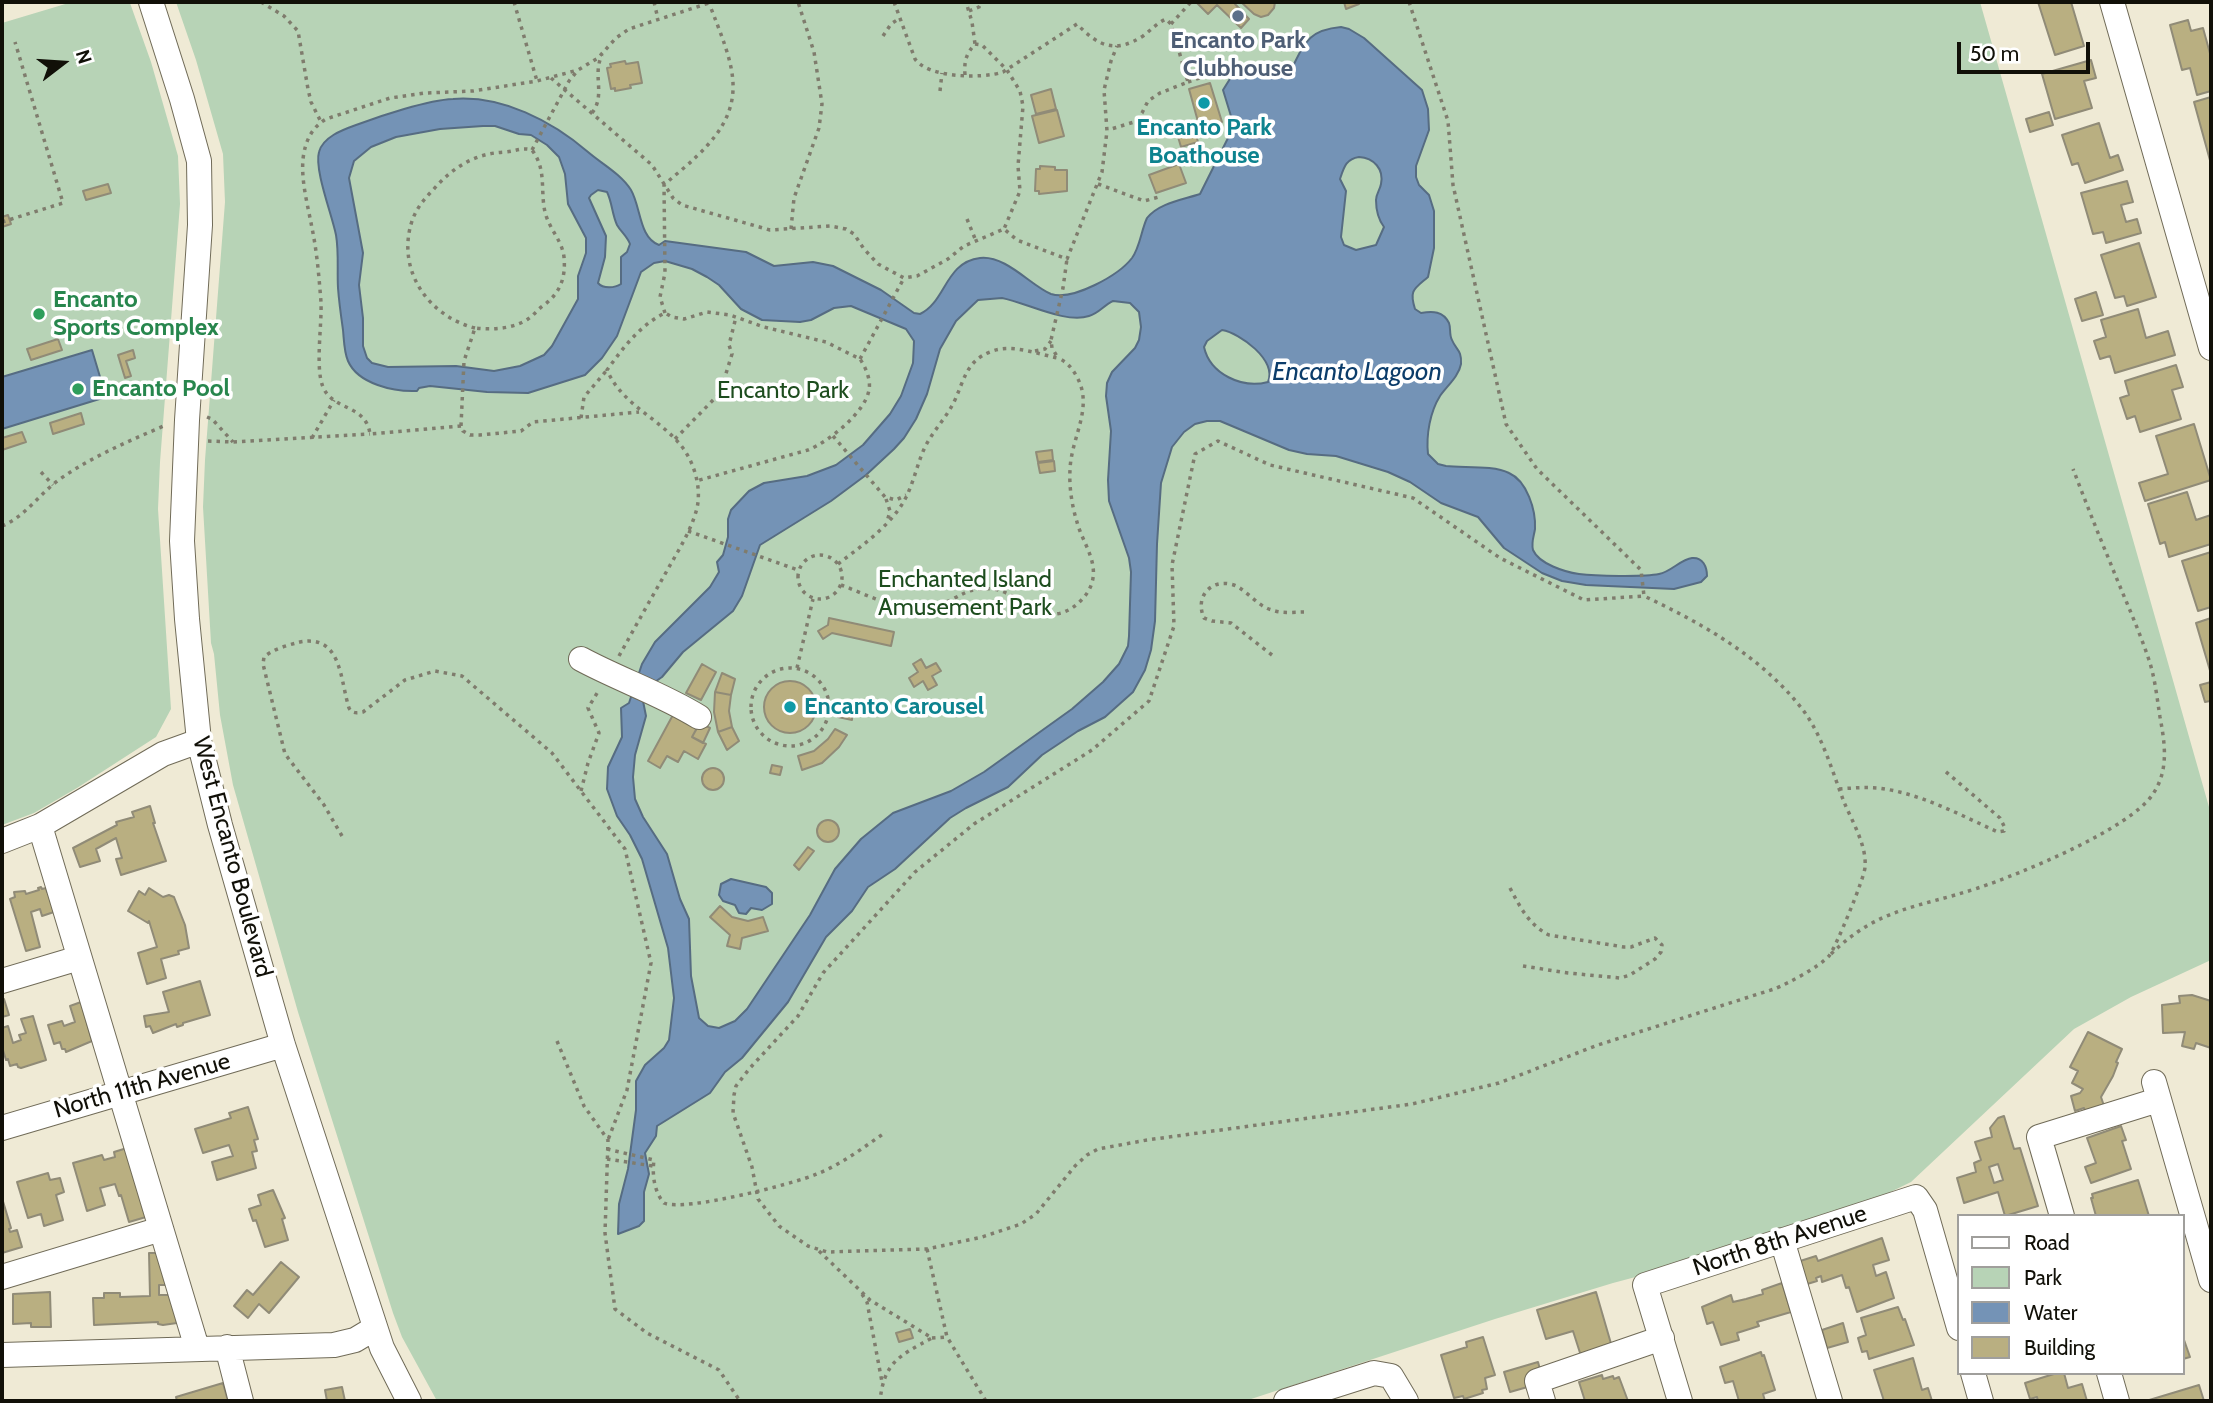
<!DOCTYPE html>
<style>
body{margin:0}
#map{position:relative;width:2213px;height:1403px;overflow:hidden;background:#efead5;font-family:Cabin,sans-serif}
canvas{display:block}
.frame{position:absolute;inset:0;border:4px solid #111008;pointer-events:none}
.legend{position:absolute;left:1957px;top:1214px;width:228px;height:161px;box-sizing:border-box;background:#fff;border:2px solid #a09f9c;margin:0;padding:9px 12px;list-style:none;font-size:21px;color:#111008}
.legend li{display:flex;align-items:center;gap:14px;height:35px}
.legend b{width:35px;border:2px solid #a09f9c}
.north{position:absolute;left:28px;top:28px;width:70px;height:70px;-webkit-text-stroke:5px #fff;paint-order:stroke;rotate:73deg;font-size:19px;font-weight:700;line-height:28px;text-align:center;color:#111008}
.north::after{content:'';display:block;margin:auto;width:24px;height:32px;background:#111008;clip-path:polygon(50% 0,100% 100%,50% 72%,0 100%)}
.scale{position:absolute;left:1957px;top:42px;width:133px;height:32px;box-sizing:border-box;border:4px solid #111008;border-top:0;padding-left:9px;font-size:21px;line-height:24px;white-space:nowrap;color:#111008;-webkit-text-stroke:5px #fff;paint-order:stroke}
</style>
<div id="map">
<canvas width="2213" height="1403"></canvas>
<div class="frame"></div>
<ul class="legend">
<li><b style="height:9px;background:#fff"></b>Road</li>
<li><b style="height:19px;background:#b7d3b6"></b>Park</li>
<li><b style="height:19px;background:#7493b6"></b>Water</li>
<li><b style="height:19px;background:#b9af81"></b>Building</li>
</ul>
<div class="north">N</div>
<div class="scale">50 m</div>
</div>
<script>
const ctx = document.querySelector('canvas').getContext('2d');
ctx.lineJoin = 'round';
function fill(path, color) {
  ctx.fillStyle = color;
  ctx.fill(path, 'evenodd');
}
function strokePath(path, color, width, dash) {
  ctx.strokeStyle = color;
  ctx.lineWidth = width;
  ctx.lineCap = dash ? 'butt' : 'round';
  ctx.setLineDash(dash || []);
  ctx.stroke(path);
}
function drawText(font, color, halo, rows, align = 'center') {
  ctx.font = font + ' Cabin,sans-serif';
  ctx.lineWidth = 7;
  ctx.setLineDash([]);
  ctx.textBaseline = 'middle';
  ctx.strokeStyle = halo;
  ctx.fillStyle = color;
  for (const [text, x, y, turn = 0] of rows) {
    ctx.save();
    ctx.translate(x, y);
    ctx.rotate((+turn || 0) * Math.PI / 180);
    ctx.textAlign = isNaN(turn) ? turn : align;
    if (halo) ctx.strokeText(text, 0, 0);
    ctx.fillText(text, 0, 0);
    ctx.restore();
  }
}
fill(new Path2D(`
 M72,2L130,3L151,62L178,156L180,204L160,462L158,509L171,709L156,737L77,788L34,813L2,825V23Z
 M176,2H1980L2211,814V960L2131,997L2074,1029L1911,1182L1868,1203L1673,1267L1613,1283L1495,1319L1245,1401H437L402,1337L393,1313L298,1012L233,785L220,715L214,654L211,643L203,507L205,460L225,202L223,154L196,60Z`), '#b7d3b6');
const water = new Path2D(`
 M1341,27L1349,29L1364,38L1422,90L1428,109L1429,130L1416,166V177L1419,185L1429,195L1434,211V248L1428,277C1414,289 1409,290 1415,309L1421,313C1433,311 1443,311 1449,323C1451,328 1449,335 1452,340C1456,350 1462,350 1461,364C1459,376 1447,386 1440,396C1430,412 1426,435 1428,454L1438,464L1446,466C1463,468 1494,465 1509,473C1527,481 1536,510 1535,529C1534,536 1531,542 1533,550C1539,564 1565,572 1579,574C1595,576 1644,577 1659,574C1671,572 1681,559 1692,558C1703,557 1707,567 1707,576L1701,582L1674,589L1586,585L1562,581L1542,573L1504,548L1478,517L1441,503L1410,482L1388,472L1336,456L1307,454L1289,450L1220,421H1207L1195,424L1184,432L1172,447L1161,483L1157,544L1155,621L1151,650L1145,670L1133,692L1105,717L1078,731L1042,755L1008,787L966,808L950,818L895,869L868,887L852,911L826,937L788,1002L742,1058L725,1072L710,1093L657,1126L656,1136L645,1153L649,1174L644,1192V1221L639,1226L618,1234L619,1204L628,1169L636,1110V1081L645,1065L664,1048L669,1040L674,998L668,948L642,859L630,835L617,816L607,789L608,767L622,737L621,708L629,703L642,664L655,642L710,587L719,572L717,562L723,555L728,537V519L731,510L749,491L764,483L807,476L836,465L863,445L890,414L901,396L913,363L914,341L906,329L851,306L834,308L811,320L800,322L762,320L741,309L719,285L707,277L692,269L665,261L654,263L641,272L617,336L602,358L585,375L528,393L487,392L430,386L419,388L417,391C394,392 358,384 348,361C344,352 344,340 343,330C341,316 339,302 338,288C337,270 339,252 336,235C332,215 314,169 319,152C323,137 342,130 356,125C380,116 428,100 453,99C502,95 552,121 588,152C602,164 621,174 631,190C641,207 639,238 659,245L665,241L746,252L774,266L813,262L833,266L881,290L914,313L920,314C946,302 945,262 980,258C1006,255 1031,286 1051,294C1073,301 1119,275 1132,258C1140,247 1141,231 1147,218C1159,203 1182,200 1200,194L1234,126L1223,90L1233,74L1278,75L1292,68C1305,42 1309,30 1341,27ZM483,126H495L519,134L531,135L547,145L559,157L565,174L568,204L586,238V253L578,276V299L552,346L544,355L520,366L494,371L456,366L388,367L372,363L367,358L363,346V318L359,285L363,253L349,178L354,161L371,147L396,137L440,129ZM1359,157C1374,158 1384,169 1381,184C1380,190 1376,194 1376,200C1376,210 1378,219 1384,227L1376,245L1356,250L1344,245L1341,237L1346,191L1340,179C1344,167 1346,159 1359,157ZM598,190L607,192C612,202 612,214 617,225C621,232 627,236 630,244L627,252L621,257V284C615,288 603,289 598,283L605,257L606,236L589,198L591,195ZM1002,298C1027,303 1066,324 1089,316C1099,313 1104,305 1113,301L1130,303L1139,312L1141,327L1139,340L1135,348L1112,372L1107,383L1106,396L1111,431L1108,480L1109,501L1129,558L1131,572L1129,636L1128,646L1119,664L1103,682L1072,709L984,772L951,791L893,813L861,839L835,869L810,915L747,1009L735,1021L719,1028L708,1026L699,1018L691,976L689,919L680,899L667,854L643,817L635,799L633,777L635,755L646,716L643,701L652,684L662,677L683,652L733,611L742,596L760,545L831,501L866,475L894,449L904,438L916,419L927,394L940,349L956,321L978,300ZM1222,330C1240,333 1277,360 1268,382C1242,389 1210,374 1204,347L1207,341Z
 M92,350L106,397L2,429V377Z
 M731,879L766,887L772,893V904L762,910L751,908L746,914L739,913L735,905L723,901L719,895L721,884Z`);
fill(water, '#7493b6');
strokePath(water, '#566c82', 2);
const building = new Path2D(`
 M1196,2H1237L1235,4L1249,19L1241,28L1217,5L1208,14Z
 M1241,2H1275L1274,8L1268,15L1261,17L1254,14Z
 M1344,2H1359V4L1346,9Z
 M2038,2H2071L2084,46L2055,55Z
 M2188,20L2191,31L2203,28L2211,57V91L2197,95L2190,68L2182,70L2170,25Z
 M2091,60L2096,78L2084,81L2092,108L2055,119L2042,74Z
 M625,61L626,64L638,62L642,83L630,85L631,88L615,91V88L611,89L607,68L611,67L610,64Z
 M1210,83L1222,122L1200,129L1189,89Z
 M1051,89L1056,109L1036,114L1031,95Z
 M2211,97V164L2194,102Z
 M1057,110L1064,136L1039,143L1032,116Z
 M2049,112L2053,125L2030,132L2026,119Z
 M2099,123L2110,158L2118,155L2123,170L2085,183L2078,163L2072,165L2062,135Z
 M1193,125L1198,142L1181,147L1176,130Z
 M1179,164L1186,183L1156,193L1149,175Z
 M1040,166L1055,167V170H1067V191L1039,194V191H1035L1036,169H1040Z
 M2127,181L2133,202L2121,205L2126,222L2137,219L2141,233L2106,243L2103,232L2093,234L2081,193Z
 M108,184L111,193L86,200L83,191Z
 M8,215L11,224L2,227V217Z
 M2139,243L2156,297L2127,306L2124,296L2115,298L2101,255Z
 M2096,292L2103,315L2082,321L2075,299Z
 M2138,309L2146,338L2168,331L2175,355L2115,373L2110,356L2100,359L2094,341L2106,337L2101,320Z
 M58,339L62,350L31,360L27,349Z
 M133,350L135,358L126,361L131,376L125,378L118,355Z
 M2176,365L2183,387L2172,390L2181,419L2140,432L2135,416L2127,419L2120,398L2129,395L2125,381Z
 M81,413L84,424L53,434L50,423Z
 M2194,424L2211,480L2145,501L2139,483L2168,474L2156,436Z
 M22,432L26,442L2,450V438Z
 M1052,450L1053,460L1038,462L1036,452Z
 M1054,461L1055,471L1040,473L1038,463Z
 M2187,492L2196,520L2211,515V544L2169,557L2165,542L2160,544L2148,504Z
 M2211,552V607L2198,611L2182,561Z
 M829,618L894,632L891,646L832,633L823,639L818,631L828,625Z
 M2211,618V674L2196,623Z
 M921,659L926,668L936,663L941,671L932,676L937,685L928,690L923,681L914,687L909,678L918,672L913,664Z
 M702,664L716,672L701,700L686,693Z
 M722,673L735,679L731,695L715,692Z
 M764 707a26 26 0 1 1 52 0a26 26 0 1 1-52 0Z
 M2211,682V705L2210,701L2205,702L2200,685Z
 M715,692L731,695L729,711L732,727L718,732L714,712Z
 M839,703H853L852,720L838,717Z
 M674,713L698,726L692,737L706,744L698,759L684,751L678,762L667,756L660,768L648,761Z
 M700,723L710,728L703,743L692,737Z
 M732,727L739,741L727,750L718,732Z
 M835,729L847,735L839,747L822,763L802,770L798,756L814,751L828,739Z
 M772,765L782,767L780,775L770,773Z
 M702 779a11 11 0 1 1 22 0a11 11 0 1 1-22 0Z
 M150,806L155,823H153L166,861L121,875L116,859L122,858L116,838L96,849L100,861L80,867L73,848L117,825L116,822L134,817L132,812Z
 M817 831a11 11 0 1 1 22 0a11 11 0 1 1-22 0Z
 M808,847L814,851L799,870L794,865Z
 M41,887L42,889L46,888L47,892L51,891L57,911L42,916L40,909L31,912L40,947L26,951L10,899L15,897L14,892L25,891L26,894L39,890L38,888Z
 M149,888L163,897L169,895L174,897L185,925L189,948L178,951L179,954L161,959L166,978L147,984L138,953L157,947L149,921L148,923L128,911L139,891L145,895Z
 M720,906L732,917L748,921L763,917L768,931L742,938L740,949L727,946L730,935L710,917Z
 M200,981L210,1015L183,1023V1025L177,1027L176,1024L153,1033L150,1026L146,1027L144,1016L169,1012L163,992Z
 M2192,995L2211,1001V1048L2196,1043L2194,1049L2182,1046L2185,1032L2163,1033L2162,1005L2180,1003L2179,996Z
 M4,999L9,1015L2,1017V1000Z
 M81,1002L92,1041L66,1052L65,1049H62L60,1042L54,1044L48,1025L62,1021L64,1026L75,1022L70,1006Z
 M33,1016L46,1060L21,1068L18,1067L17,1064L10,1066L8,1059L6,1060L2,1047V1028L8,1026L13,1043L21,1040L19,1035L26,1033L21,1019Z
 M2088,1032L2122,1049L2116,1062L2118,1063L2113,1076L2101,1097L2104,1106L2085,1111L2084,1108L2075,1111L2071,1096L2080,1093L2083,1089L2072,1083L2078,1071L2070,1067Z
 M248,1107L258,1139L254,1140L257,1151L252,1152L256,1168L217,1180L212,1162L233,1156L229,1145L203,1153L195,1129L231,1118L229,1113Z
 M2004,1116L2014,1149L2020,1148L2038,1206L2005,1216L1998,1192L1964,1203L1957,1178L1976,1172L1974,1163L1981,1160L1975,1142L1992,1137L1990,1128L1998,1118ZM1998,1164L2003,1180L1994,1183L1989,1167Z
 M2121,1126L2126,1140L2122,1141L2131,1169L2091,1183L2085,1167L2096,1163L2087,1138Z
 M127,1148L146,1217L129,1222L121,1195L119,1196L115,1184L100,1188L105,1205L87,1211L73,1163L102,1155L104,1160L115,1157L114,1152Z
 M48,1173L50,1180L60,1178L64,1192L56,1195L63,1220L44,1226L41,1214L28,1218L17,1182Z
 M2138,1180L2149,1216H2096L2091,1198H2093L2092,1194Z
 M273,1190L285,1218L282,1219L288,1240L265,1247L256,1220L253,1221L249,1209L261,1205L258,1195Z
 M2,1198L11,1228L9,1229L10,1232L17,1230L22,1247L2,1253Z
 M1882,1238L1889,1260L1873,1265L1876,1276L1886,1272L1894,1298L1857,1312L1849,1287L1846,1288L1842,1275L1822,1282L1821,1276L1816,1278L1817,1281L1804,1285L1797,1262L1816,1256L1818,1261Z
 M149,1253H162L167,1285H159V1295H172L177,1323L163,1325L158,1324V1322L94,1325L93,1298H104V1293H120V1297L150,1296Z
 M281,1262L299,1277L269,1313L259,1304L248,1318L234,1306L247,1290L253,1295Z
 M1782,1283L1791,1312L1757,1322L1759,1326L1737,1333L1739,1340L1721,1345L1713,1322L1707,1324L1702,1307L1731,1295L1733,1302L1746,1299L1763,1294L1762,1290Z
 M50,1292L51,1327H31V1323L13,1324V1294Z
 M1596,1292L1612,1347L1581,1356L1573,1331L1546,1339L1537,1310Z
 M1898,1307L1903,1320L1905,1319L1914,1345L1869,1359L1867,1351L1862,1352L1858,1338L1866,1335L1861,1318Z
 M1843,1323L1848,1342L1827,1348L1822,1330Z
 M910,1329L913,1338L899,1342L896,1333Z
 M1483,1337L1495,1375L1485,1378L1487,1389L1482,1390L1483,1393L1464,1399L1463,1396L1454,1398L1441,1355L1467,1347L1466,1342Z
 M2183,1337L2190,1357L2183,1359Z
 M1761,1352L1762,1356L1764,1355L1775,1390L1763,1394L1765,1401H1739L1733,1381L1725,1383L1720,1367Z
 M1913,1358L1922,1390L1928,1388L1932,1401H1884L1874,1370Z
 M1538,1362L1541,1373L1531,1386L1510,1392L1504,1372Z
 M2057,1373H2064L2068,1388L2082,1384L2087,1401H2038L2037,1397L2030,1399L2025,1383Z
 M1602,1375L1603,1379L1613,1376L1614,1379L1619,1377L1628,1401H1585L1579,1382Z
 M223,1383L228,1401H177L176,1397Z
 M2199,1385L2204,1401H2146Z
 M342,1387L345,1401H327L325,1390Z`);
fill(building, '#b9af81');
strokePath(building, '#908b77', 2);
const minor = new Path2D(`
 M151,2L182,99L199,161L200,225L187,420L182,541L187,619L199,741L220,825L283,1045L382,1348L409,1401
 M2112,2L2211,348
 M581,659C620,680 662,694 699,717
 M40,826L197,1348
 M2,841L40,826L163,754L199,741
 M2,981L79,958
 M2154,1082L2211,1280
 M2,1128L283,1045
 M2062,1216L2039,1137L2158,1100
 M1782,1240L1830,1401
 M2,1277L161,1229
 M227,1347L241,1401
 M2,1355L334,1345L355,1340L375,1328
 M1973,1373L1981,1401
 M2109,1373L2117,1401
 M1286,1401L1374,1373L1391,1376L1406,1401
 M1543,1401L1537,1381L1662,1338
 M1680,1401L1645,1285L1916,1197L1925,1210L1959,1328`);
strokePath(minor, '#706b58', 26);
strokePath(new Path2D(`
 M261,2L284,16L298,31L308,89L311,102L321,122
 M514,2L537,81
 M654,2L658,19
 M894,2L915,59C928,78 982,79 1003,72L1077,24C1098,46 1115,54 1143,36C1151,30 1157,23 1166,19L1171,24L1188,82L1160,93L1148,101L1142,113L1134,122L1108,130
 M1409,2L1448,121L1453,185L1506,424L1537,469L1641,570L1644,596L1584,600L1500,558L1413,498L1270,465L1218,441L1195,454L1172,565L1174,626L1149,701L1092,750L974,824L915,872L823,973L798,1016L750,1068L736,1086L734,1095L733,1113L752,1167L758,1199L779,1226L808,1246L827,1252L927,1249L982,1237L1021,1224L1036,1214L1075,1166L1087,1155L1098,1149L1147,1140L1412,1104L1499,1083L1598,1045L1774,989C1789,983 1819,967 1829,956C1835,949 1865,877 1865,867C1867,846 1852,821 1844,802C1832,771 1823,737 1803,710C1762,657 1703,624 1644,596
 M969,11L979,7L982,2
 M1171,24L1191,2
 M883,36L891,24L900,18
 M975,44L982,45L1007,70L1020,91L1023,106L1018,166L1020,191L1004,229
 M965,75C964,61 966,54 975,44L972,22L966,2
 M551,78L652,165L673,198L682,205L770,230L830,226L846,229L854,234L864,249L878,264L904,278L917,276L948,259L964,246L1004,229L1017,240L1067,259L1102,172L1107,131L1104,90L1111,61L1117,46
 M1188,82L1222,70
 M940,91L942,73
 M592,113C606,95 592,75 602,55
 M532,150L569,81L578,70L598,58L616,38L629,29L712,2
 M1098,184L1144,201L1159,197
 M967,219L976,241
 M2,222L63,203L15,42
 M791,229L794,198L819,128L822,104L814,52L798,2
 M665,313L660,297L665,273L664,185C675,175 687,166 697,156C753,103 733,66 709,3
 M475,328C428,316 396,270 412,221C416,209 424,199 433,190C453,167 475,153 506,152C516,151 522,147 532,150C547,170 540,190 545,212C549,229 562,240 564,257C566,278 560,293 544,305C538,309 534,315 528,319C513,329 492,330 475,328L464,361L461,426L463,431L470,435H480L521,431L533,422L639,412
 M1035,351L1045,349L1051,341
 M860,359L904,278
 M207,417L212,419L233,442
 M581,418L584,397L607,370
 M461,426L370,434C366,404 333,411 323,387C315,368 322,325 321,302C319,277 317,252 312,228C308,206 301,182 303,159C305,142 311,128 326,119L390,98L425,93L473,91L537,81L578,70
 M833,436L885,497L896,500L906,495
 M312,438L334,400
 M675,439L720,393L732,354L729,345L736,317
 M208,441L233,442L370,434
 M41,472L53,485
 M886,499L890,511L887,522
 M2,526C26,516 39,494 60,479C93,456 129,441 166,425
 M688,531L798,570
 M798 577a22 22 0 1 1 44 0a22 22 0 1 1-44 0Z
 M838,564C860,547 885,530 901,506C913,488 916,466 925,447C933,431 946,418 954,402C964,381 966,361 990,352C1011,343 1037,354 1058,358L1052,348L1051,340L1063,288L1067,259
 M841,585C871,596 905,616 938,605C961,598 966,586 993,589C1022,593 1040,628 1072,608C1082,601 1091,591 1093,578C1096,558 1082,541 1077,522C1072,506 1069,487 1070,470C1071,437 1094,408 1077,377C1072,368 1067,362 1058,358
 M1272,655L1231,623L1212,621L1204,618C1195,598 1209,580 1230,584C1244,586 1256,606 1272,610C1282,614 1294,612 1304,612
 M619,656C634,629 649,602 664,576C676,554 691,532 697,508C702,486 693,458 678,442C655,416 622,404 607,370C623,348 640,325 665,313L672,317L684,319L707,312L730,315L764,327L826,342L860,359C866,368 871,380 869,390C865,413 828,442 808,450L696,481
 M751 707a39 39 0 1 1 78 0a39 39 0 1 1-78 0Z
 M797,668L813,599
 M1839,789C1852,788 1865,787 1878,788C1920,793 1960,815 1998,832L2004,831V826L2000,818L1945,771
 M581,791L588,763L599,733L588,708L599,690
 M342,836L324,805L285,754L263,664L264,657C273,649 288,645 300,642C342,634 340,680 349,708C352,714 357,713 363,712L405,680L435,671L462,676L552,753L625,849L651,963L627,1090L608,1140
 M1510,888C1520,907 1529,925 1549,935L1624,947H1631L1655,938L1662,945L1661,952L1655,959L1630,975L1620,978L1568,973L1523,966
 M1831,954C1879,907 1918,908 1978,888C2020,874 2130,829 2153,794C2169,770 2165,744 2160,717C2157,698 2155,678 2149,660C2138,627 2123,595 2110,562C2097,531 2085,500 2073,469
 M557,1041L584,1106L608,1140L605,1233L615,1309L647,1333L719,1370L740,1401
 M607,1149L654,1160C652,1174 654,1192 664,1203C684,1212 793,1184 817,1174C842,1164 864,1147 886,1132
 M607,1159L653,1166
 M927,1249L947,1337L986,1401
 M819,1251L870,1300L932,1338C899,1356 884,1362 880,1401
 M862,1294L867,1302L882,1382
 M932,1338L947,1337`), '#7f7c6d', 3.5, [3.5, 5]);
strokePath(minor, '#fff', 24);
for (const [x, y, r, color] of [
 [1238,16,7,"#5c6f8a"],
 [1204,103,7,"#0f9aa8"],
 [39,314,7,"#2e9e5b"],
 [78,389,7,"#2e9e5b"],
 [790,707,7,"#0f9aa8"]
]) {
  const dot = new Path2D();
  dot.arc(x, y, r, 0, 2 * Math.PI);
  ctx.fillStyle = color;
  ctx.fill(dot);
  strokePath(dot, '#fff', 2.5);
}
drawText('bold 24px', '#4e5e75', '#fff', [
 ["Encanto Park",1238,41],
 ["Clubhouse",1238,69]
]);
drawText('bold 24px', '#0d838f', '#fff', [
 ["Encanto Park",1204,128],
 ["Boathouse",1204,156],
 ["Encanto Carousel",804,707,"left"]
]);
drawText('bold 24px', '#27864d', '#fff', [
 ["Encanto",53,300],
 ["Sports Complex",53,328],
 ["Encanto Pool",92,389]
], 'left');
drawText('24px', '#1d4d1e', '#fff', [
 ["Encanto Park",783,391],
 ["Enchanted Island",965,580],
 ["Amusement Park",965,608]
]);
drawText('24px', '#111008', '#fff', [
 ["West Encanto Boulevard",232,857,75],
 ["North 11th Avenue",142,1086,-16],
 ["North 8th Avenue",1780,1241,-18]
]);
drawText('italic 26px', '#0b3c6a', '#fff', [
 ["Encanto Lagoon",1357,372]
]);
</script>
